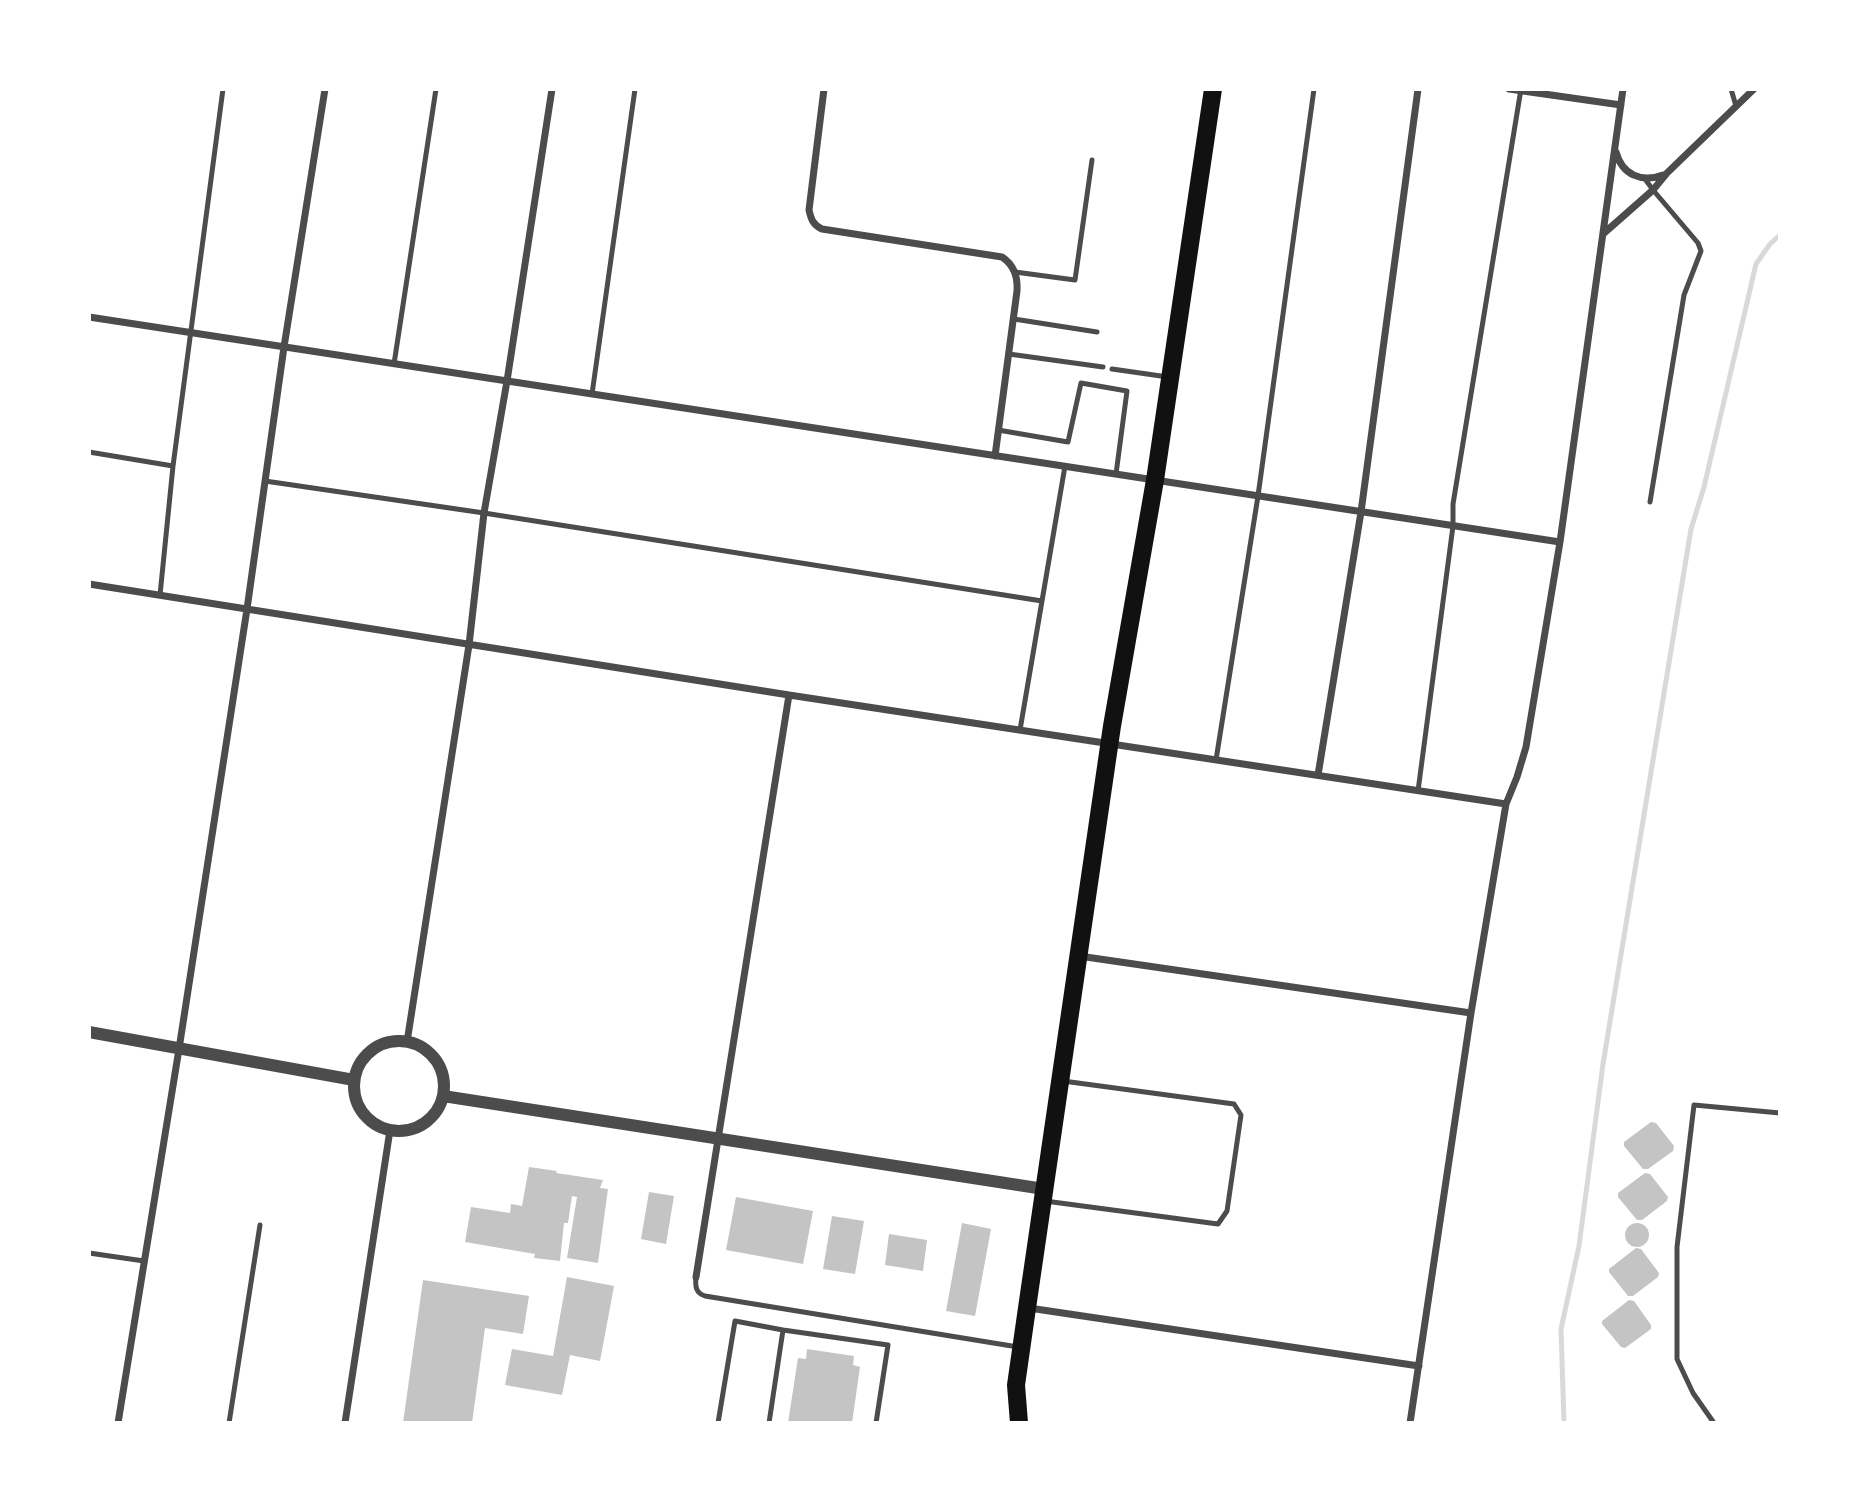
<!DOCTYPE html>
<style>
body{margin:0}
#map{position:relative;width:1869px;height:1512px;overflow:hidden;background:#fff;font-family:"Space Grotesk",sans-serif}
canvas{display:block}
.frame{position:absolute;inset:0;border:91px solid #fff;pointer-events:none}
</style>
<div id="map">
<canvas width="1869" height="1512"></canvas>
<div class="frame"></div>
</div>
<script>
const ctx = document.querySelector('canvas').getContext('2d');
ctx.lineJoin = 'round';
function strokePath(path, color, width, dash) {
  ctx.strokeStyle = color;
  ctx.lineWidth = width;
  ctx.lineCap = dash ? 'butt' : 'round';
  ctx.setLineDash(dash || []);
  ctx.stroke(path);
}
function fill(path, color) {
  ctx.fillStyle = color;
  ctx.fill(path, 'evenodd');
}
strokePath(new Path2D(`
 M1564,1423L1561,1329L1579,1246L1603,1064L1691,529L1704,487L1756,264L1770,244L1780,235`), '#d9d9d9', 5);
fill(new Path2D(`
 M1651,1122L1656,1123L1674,1146L1673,1151L1648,1169H1643L1624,1146V1142Z
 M529,1167L557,1171L556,1173L603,1180L600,1188L608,1189L598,1263L567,1258L577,1197L572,1196L568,1223H564L560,1261L534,1258L535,1254L465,1242L471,1207L510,1213L511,1204L522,1206Z
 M1645,1173L1650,1174L1668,1197L1667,1201L1642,1220H1637L1618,1197V1193Z
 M649,1192L674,1196L666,1244L641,1239Z
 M736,1197L813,1211L803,1264L726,1250Z
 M832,1216L864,1221L855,1274L823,1269Z
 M1625 1235a12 12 0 1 1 24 0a12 12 0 1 1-24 0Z
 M962,1223L991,1229L975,1316L946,1311Z
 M889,1234L927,1240L923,1271L885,1265Z
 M1636,1248L1641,1249L1659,1273L1658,1277L1633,1296H1628L1609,1272V1269Z
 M567,1277L614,1286L600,1361L570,1355L562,1395L505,1385L512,1349L553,1356Z
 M423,1280L529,1296L523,1334L485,1328L472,1423H403Z
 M1629,1300L1634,1301L1651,1325V1329L1625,1348L1621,1347L1602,1324V1321Z
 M807,1349L854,1356L853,1365L860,1367L852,1423H788L798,1358L806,1359Z`), '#c4c4c4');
strokePath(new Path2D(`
 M1731,89L1736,106
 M1645,179L1653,190L1698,243L1701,251L1684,295L1650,502
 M1015,272L1075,280L1092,160
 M1014,319L1097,332
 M1009,354L1103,367
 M394,364L436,89
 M1112,369L1168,377
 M592,394L635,89
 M998,430L1068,442L1081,383L1127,391L1116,474
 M89,452L173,466
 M265,481L484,513L1042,601
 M160,595L173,466L223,89
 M1020,730L1065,466
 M1216,760L1258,496L1314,89
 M1418,791L1453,526V504L1521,89
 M1045,1201L1218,1224L1227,1211L1241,1115L1234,1104L1063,1081
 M89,1253L144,1261
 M696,1277C695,1287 696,1293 705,1296L1018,1347
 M783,1330L888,1345L876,1423
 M229,1423L260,1225
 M718,1423L735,1321L783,1330L769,1423
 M1714,1423L1693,1393L1677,1359V1247L1694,1105L1780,1113`), '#4c4c4c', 5);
strokePath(new Path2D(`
 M824,89L809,210C811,219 813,225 822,229L1002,257C1014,265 1018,277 1017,291L995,456
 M1509,89L1621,105
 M1616,152C1622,175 1642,183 1663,175
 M1603,234L1653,190L1667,173L1754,89
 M89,317L1560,542
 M89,584L789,695L1506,804
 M1318,775L1361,512L1418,89
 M1079,956L1471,1013
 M407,1042L469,645L484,513L507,381L552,89
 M696,1277L789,695
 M1029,1308L1419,1366
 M118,1423L179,1049L247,609L284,347L325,89
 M345,1423L390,1130
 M1410,1423L1471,1013L1506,804L1517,777L1526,747L1560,542L1623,89`), '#4c4c4c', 7);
strokePath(new Path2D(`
 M89,1032L354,1080
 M354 1086a45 45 0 1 1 90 0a45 45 0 1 1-90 0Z
 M443,1096L1044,1189`), '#4c4c4c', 12);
strokePath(new Path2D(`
 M1019,1423L1016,1385L1027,1308L1112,726L1155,480L1213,89`), '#111', 18);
</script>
